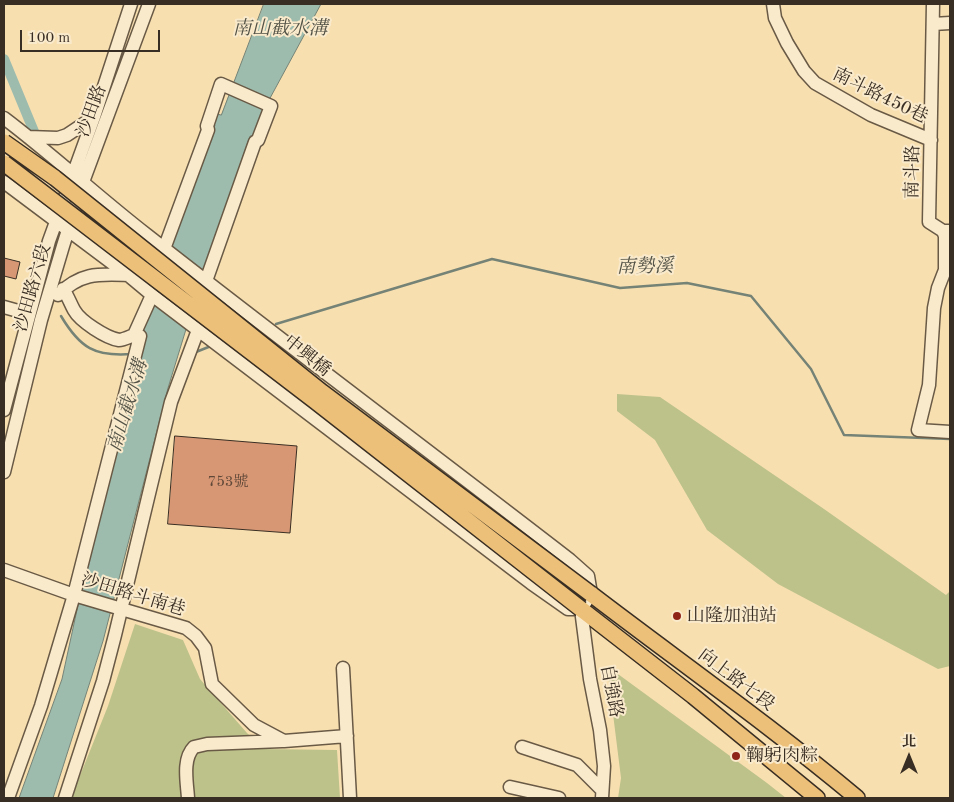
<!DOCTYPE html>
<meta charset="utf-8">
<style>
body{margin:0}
#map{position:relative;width:954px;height:802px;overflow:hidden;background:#f8dfb0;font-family:"Old Standard TT","Noto Serif TC",serif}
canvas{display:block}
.frame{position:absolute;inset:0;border:5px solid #392e23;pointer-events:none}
.north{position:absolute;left:884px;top:732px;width:50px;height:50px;-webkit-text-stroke:4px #faeacc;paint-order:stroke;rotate:0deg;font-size:14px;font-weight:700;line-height:20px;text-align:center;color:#392e23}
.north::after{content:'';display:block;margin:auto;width:18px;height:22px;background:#392e23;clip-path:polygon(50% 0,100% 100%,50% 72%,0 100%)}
.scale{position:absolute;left:20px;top:30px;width:140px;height:22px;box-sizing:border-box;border:2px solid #392e23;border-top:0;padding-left:6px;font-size:15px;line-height:18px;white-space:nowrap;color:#392e23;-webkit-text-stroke:4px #faeacc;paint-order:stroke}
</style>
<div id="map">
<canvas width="954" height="802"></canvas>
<div class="frame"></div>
<div class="north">北</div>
<div class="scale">100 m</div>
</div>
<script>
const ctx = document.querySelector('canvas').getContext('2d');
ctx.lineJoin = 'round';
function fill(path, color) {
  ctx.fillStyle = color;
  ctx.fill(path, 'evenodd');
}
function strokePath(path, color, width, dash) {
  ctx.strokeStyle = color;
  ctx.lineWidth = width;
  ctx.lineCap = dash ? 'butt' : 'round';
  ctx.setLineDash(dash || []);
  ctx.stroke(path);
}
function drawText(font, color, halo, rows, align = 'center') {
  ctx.font = font + ' "Old Standard TT","Noto Serif TC",serif';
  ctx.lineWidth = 4;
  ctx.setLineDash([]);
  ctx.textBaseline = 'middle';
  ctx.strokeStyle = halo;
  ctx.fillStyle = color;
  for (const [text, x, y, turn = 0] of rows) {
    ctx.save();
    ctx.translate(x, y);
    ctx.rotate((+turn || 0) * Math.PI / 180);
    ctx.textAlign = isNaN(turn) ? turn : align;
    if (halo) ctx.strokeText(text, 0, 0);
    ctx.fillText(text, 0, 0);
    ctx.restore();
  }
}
fill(new Path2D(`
 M617,394L660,397L824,509L946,595L950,591V666L938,669L778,584L707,530L655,440L617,411Z
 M135,624L183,640L200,679L247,733L264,749L337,750L340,798H71L108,706Z
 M607,666L767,783L786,798H618L621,778Z`), '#bdc28b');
const water = new Path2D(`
 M264,4H321L269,100L255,136H250L206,264L168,388L103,641L53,798H19L62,679L101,499L140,341L172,240L194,178L215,125L212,122L217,114L221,115Z`);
fill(water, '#9dbcae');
strokePath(water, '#758376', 1);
strokePath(new Path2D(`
 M61,316C80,348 95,357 132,354
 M276,324L492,259L620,288L687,283L751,296L811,369L844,435L950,439
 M196,352L211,346`), '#758376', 2.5);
strokePath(new Path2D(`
 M4,59L35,134`), '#9dbcae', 10);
const building = new Path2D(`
 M4,258L20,262L16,279L4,276Z
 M175,436L297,446L290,533L168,524Z`);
fill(building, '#d79775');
strokePath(building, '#392e23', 1);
const minor = new Path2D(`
 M773,4L775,18L787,43L804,71L815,83L871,115L931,140
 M933,4L929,222L943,231H950
 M933,24L950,23
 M4,118C53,155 98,197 147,235C287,345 429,451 570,560L588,576L591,594L581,609L590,679L600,730L604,766L602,798
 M28,137L58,138L67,135L94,117
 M4,182L128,275L152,295L531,583L568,609H581
 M943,231L945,236V270L938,288L934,308L929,385L918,430L950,432
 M164,249L208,130L207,126L221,84L271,106L258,140L255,142L206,281
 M63,289C68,296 70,303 74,310C80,321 106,338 119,340C123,340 129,337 134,335L152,295
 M58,295C81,272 99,274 128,275
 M4,307L29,314
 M4,410L49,241L94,117L131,4
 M4,472L41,320L63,246L83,182L149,4
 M4,570L74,595L186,628L196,636L205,648L212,684L254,725L284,741L347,736
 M343,668L350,798
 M522,747L577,765L602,790
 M510,787L559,798
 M8,798L41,706L74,595L140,336
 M65,798L103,681L115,635L171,402L198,330
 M188,798C187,782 182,759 194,747L207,744L282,741`);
const major = new Path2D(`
 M591,594C680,662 771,726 857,798
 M581,609L693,696L817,798`);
strokePath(minor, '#695a46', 15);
strokePath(major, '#392e23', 18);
strokePath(minor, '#faeacc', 12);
strokePath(major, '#ecc078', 15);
const majorBridge = new Path2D(`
 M4,142L55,178L322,392L591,594
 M4,163L315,401L581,609`);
strokePath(majorBridge, '#392e23', 18, []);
strokePath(majorBridge, '#ecc078', 15);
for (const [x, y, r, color] of [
 [677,616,5,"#8f2418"],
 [736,756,5,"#8f2418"]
]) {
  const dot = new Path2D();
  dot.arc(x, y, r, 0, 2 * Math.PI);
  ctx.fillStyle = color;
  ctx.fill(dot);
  strokePath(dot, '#faeacc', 2);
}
drawText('15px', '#604838', null, [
 ["753號",228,482]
]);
drawText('18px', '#392e23', '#faeacc', [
 ["南斗路450巷",880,96,26],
 ["沙田路",92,111,-70],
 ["南斗路",913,172,-89],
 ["沙田路六段",33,288,-74],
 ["中興橋",307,356,39],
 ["沙田路斗南巷",133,595,17],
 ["向上路七段",736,680,37],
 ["自強路",611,691,79]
]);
drawText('18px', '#392e23', '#faeacc', [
 ["山隆加油站",687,616],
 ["鞠躬肉粽",746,756]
], 'left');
drawText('italic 19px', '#525246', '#faeacc', [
 ["南山截水溝",280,29],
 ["南勢溪",645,267,-1],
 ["南山截水溝",128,406,-73]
]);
</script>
